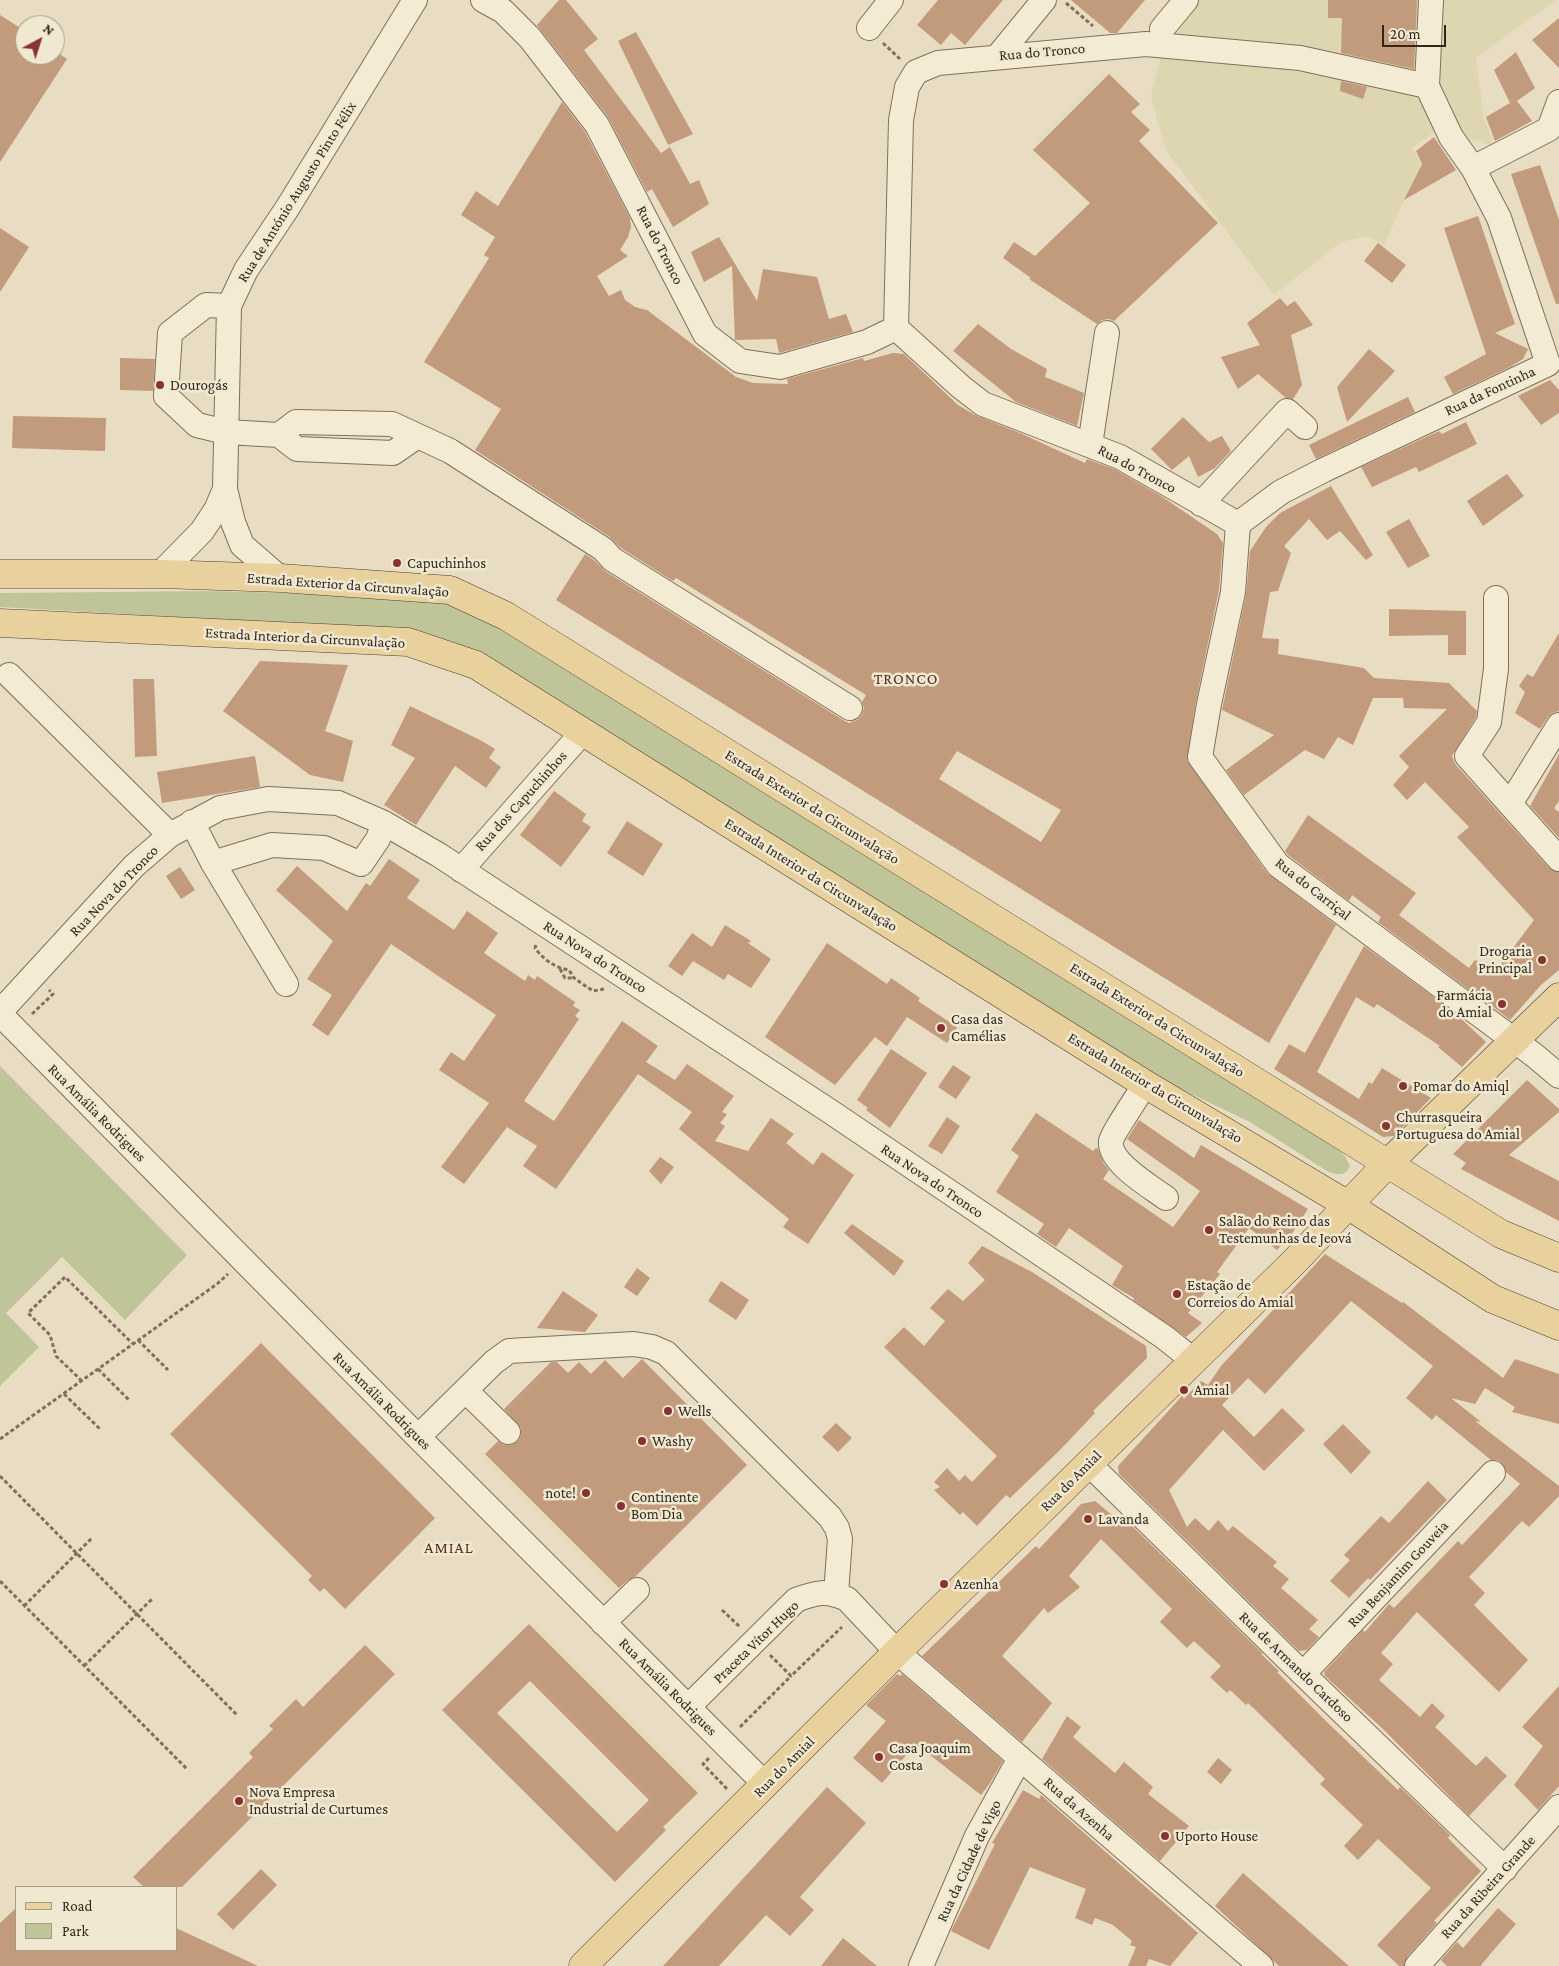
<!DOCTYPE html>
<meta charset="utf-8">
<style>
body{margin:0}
#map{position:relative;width:1559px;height:1966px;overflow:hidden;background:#e8ddc2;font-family:"Crimson Pro",serif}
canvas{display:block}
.legend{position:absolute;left:15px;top:1886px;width:162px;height:65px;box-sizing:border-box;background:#f1e8d1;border:1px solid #a59b89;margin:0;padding:6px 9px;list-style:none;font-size:15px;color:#32271e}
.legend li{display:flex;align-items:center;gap:10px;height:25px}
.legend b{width:25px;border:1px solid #a59b89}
.north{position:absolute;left:15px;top:15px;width:50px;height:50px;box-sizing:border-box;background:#f1e8d1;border:1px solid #a59b89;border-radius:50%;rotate:40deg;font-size:14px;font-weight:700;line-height:20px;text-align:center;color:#32271e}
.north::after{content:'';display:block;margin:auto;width:18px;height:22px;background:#883232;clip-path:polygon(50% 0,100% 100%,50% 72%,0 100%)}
.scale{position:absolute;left:1382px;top:25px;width:64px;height:22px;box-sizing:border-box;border:2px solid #32271e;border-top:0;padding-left:6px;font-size:15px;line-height:18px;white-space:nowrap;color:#32271e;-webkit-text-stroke:4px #f1e8d1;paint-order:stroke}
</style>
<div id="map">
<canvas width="1559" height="1966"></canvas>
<ul class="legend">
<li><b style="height:6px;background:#e8d19d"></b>Road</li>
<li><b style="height:14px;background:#bfc598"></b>Park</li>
</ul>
<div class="north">N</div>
<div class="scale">20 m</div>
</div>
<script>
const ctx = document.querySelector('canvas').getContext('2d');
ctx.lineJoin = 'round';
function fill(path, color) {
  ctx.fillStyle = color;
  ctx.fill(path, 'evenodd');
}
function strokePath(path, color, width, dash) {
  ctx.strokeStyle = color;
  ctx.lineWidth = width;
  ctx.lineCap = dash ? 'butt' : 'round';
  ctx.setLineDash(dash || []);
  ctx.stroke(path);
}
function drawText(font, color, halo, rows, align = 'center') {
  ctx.font = font + ' "Crimson Pro",serif';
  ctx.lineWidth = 5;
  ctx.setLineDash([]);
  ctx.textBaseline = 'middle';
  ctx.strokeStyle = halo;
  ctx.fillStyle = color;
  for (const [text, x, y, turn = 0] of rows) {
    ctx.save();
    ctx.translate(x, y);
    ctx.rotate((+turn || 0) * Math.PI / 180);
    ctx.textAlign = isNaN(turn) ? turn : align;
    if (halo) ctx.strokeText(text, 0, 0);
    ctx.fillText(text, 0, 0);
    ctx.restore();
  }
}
fill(new Path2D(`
 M1197,0H1556L1476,58L1484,118L1495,147L1474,140L1433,133L1412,148L1421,163L1384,245L1367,236L1341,242L1274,295L1165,149L1151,96L1164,43Z`), '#ddd6b1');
fill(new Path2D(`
 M210,591L410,596L444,601L485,617L1338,1149L1345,1156L1350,1166C1346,1177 1337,1175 1327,1171L1250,1122L1162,1080L544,691L472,650L438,637L409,630L0,607V593Z
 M0,1066L187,1255L125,1320L62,1257L6,1313L39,1347L0,1386Z`), '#bfc598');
fill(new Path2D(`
 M559,0H566L598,39L584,50L661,153L670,147L690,184L699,180L709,204L673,227L652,189L647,192L608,117L537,25Z
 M938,0H1003L965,45L951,33L941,45L917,25Z
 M1071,0H1145L1117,33H1110Z
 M1328,0H1417L1414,69L1341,53L1342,18H1328Z
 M0,15L25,31V55H55V51L67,59L0,162Z
 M1559,18V68L1532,40Z
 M636,32L693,134L668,145L618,41Z
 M1516,52L1535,88L1517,101L1532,121L1495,141L1486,117L1510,103L1494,70Z
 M1109,74L1140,104L1131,112L1150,130L1139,141L1218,223L1114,321L1109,319L1102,320L1097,324L1029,279L1031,278L1003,258L1014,242L1035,256L1090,203L1033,150Z
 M1341,81L1367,87L1363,99L1340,91Z
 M562,102L585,132L630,218L631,227L628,237L620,250L628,256L597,276L609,296L621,290L625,300L635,307L647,310L736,377L753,383L788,384L787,379L863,358L864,361L893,353L904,354L958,405L975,415L1020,433L1085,463L1087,459L1114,469L1161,496L1217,534L1223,543L1219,590L1196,701L1187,760L1267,873L1336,925L1269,1043L556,600L585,554L594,560L605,571L843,720L849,723L857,720L862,715L864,708L862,702L866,695L676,578L673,581L621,548L610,537L475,450L501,409L424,362L489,258L484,255L495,237L461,215L476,191L498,206ZM957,751L1061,810L1041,842L939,779Z
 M1434,137L1456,170L1404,200L1422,164L1416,151Z
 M1540,165L1559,220V304H1556L1511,174Z
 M1478,216L1515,324L1495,333L1528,349L1523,359L1510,367L1453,394L1444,377L1486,354L1444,228Z
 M0,228L29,247L0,292Z
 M719,237L757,301L763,269L817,277L829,319L846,314L853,332L779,353L776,339L735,340L732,266L704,282L691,252Z
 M1378,243L1406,265L1392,283L1364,261Z
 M1280,298L1287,306L1295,301L1313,325L1291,335L1302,385L1293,399L1286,398L1258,374L1238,389L1221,357L1260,345L1247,323Z
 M978,324L1011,349L1047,369L1045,377L1084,393L1077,426L1016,402L953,351Z
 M1369,349L1395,371L1347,422L1337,387Z
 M120,358L155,359L153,391L120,390Z
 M1550,380L1559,390V413L1541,425L1518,396Z
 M1408,397L1415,412L1316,459L1309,445Z
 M13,416L106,418L105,451L12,448Z
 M1183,417L1209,442L1222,436L1231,451L1215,468L1198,477L1189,456L1172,470L1151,449Z
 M1466,422L1477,444L1419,472L1416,467L1372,487L1361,467L1439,431L1442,434Z
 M1507,474L1524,496L1483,526L1467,501Z
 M1331,486L1373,555L1366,560L1340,531L1327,540L1309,519L1284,546L1291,553L1278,591L1270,592L1262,638L1279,639L1278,654L1364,668L1374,678L1449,683L1477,711L1476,717L1452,756L1456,765L1549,868L1559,872V970L1541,985L1510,1020L1473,991L1472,992L1378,922L1381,917L1352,895L1349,901L1288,855L1285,851L1308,815L1416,893L1399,915L1469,968L1475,960L1495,972L1534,920L1457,837L1469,827L1425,782L1407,800L1393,785L1409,767L1399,756L1447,709L1404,708L1403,698H1373L1353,745L1338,737L1324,759L1305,750L1244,795L1226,770L1274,735L1222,710L1246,595L1250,551L1266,527L1280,513Z
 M1409,519L1430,556L1408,568L1386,532Z
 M1389,609L1466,611V655H1448V635L1389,636Z
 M1559,633V711L1552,713L1548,717L1540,729L1515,713L1525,692L1519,686L1527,674L1533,677Z
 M260,661L348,665L325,731L353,741L343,782L310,775L223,711Z
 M133,679H154L157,756L135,757Z
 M410,706L480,740L495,749L489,758L501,767L486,788L455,766L416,825L384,805L415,758L391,745Z
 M1559,754V801L1554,808L1559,812V838L1530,806Z
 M255,756L260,787L162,803L157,772Z
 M554,791L586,814L582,821L591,827L561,867L520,835Z
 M627,821L663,844L643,876L607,853Z
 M389,859L420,880L407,898L454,930L467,911L498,933L484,953L525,981L528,975L535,980L537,976L575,1002L573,1006L580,1010L575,1016L579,1019L524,1101L554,1121L622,1021L658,1046L646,1062L675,1080L687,1064L734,1096L722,1112L727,1114L720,1123L725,1126L715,1141L748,1151L771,1118L794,1134L786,1143L813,1165L822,1152L854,1175L808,1244L783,1227L789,1219L679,1129L692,1112L638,1074L556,1189L523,1166L537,1146L507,1127L464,1184L441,1167L489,1103L439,1070L451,1052L464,1061L496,1015L391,944L328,1036L312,1025L332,995L307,979L333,941L276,890L297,866L347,911L366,883L370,886Z
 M180,867L195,890L181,899L166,876Z
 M725,925L751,941L748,943L771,959L751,988L728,974L724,980L693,961L682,976L668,966L692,933L712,947Z
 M827,943L887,984L891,978L920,998L918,1001L957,1027L947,1043L907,1017L887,1046L875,1037L835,1085L765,1037Z
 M1364,946L1454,1012L1486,1042L1462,1067L1438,1047L1440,1046L1377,1004L1374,1008L1356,997L1317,1072L1359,1099L1369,1082L1372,1084L1382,1068L1431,1098L1394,1136L1383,1137L1274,1069L1289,1044L1305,1053Z
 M891,1049L927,1073L890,1128L866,1110L868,1108L857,1100Z
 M953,1065L971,1077L956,1099L938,1087Z
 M1527,1080L1559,1109V1112L1509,1155L1559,1181V1221L1461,1169L1466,1163L1453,1154Z
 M1036,1113L1093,1151L1096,1148L1098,1149L1104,1164L1109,1170L1103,1179L1173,1227L1200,1191L1127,1139L1139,1120L1194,1158L1201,1145L1308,1209L1293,1232L1277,1250L1249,1228L1217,1272L1220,1274L1188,1313L1202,1323L1186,1337L1133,1300L1134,1298L1112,1285L1123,1266L1069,1228L1056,1247L1037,1234L1044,1224L996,1192L1019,1156L1011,1150Z
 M947,1117L960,1126L942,1154L928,1146Z
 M660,1157L674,1167L661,1184L649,1171Z
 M852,1224L904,1261L894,1276L844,1233Z
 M982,1246L1032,1272L1146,1346L1147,1358L1093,1411L1095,1413L1060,1450L1010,1498L1006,1495L977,1526L963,1512L960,1515L934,1490L940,1487L934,1482L947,1468L959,1481L965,1475L972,1482L997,1456L884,1347L904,1327L924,1346L945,1321L930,1308L948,1289L963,1301L985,1280L968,1263Z
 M1325,1254L1402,1303L1403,1302L1503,1378L1515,1359L1559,1374V1424L1512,1412L1515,1407L1485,1388L1475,1404L1451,1398L1481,1422L1475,1421L1559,1486V1496L1529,1527L1522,1521L1469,1577L1485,1593L1474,1605L1528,1660L1499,1692L1417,1612L1381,1653L1393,1664L1379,1680L1420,1717L1432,1703L1445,1716L1435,1727L1476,1766L1486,1756L1507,1776L1469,1816L1383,1729L1325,1676L1324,1672L1363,1630L1365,1632L1389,1604L1394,1608L1458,1541L1462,1545L1520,1484L1506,1472L1502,1463L1497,1460H1491L1436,1415L1432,1420L1406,1398L1433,1366L1351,1301L1265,1394L1248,1378L1222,1405L1254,1437L1282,1408L1305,1430L1264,1471L1223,1430L1169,1490L1187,1527L1195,1518L1209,1531L1218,1520L1228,1531L1233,1526L1277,1562L1273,1566L1289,1579L1281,1588L1318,1620L1309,1629L1319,1637L1307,1650L1299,1651L1119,1474L1118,1466L1182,1396L1184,1399L1201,1381L1208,1385L1221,1366Z
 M637,1268L650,1278L637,1296L624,1287Z
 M721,1281L749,1300L736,1320L708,1301Z
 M563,1291L598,1315L585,1332L537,1328Z
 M261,1343L435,1518L345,1609L324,1588L320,1592L308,1580L312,1576L170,1434Z
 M642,1359L747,1465L635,1577L628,1580L619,1588L485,1454L498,1441L504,1445H511L518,1441L521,1435V1428L504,1409L551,1362H557L568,1373L579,1362L591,1374L605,1360L623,1378Z
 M836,1423L852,1438L838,1452L822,1437Z
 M1343,1424L1371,1452L1351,1474L1323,1444Z
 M1428,1481L1447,1500L1370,1580L1368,1578L1349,1598L1330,1581L1350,1560L1344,1555L1381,1516L1389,1523Z
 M1095,1501L1123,1524L1126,1520L1263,1654H1261L1279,1671L1277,1672L1329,1724L1398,1790L1400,1787L1450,1835L1448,1838L1481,1871L1434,1921L1437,1923L1407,1957L1404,1966H1399L1377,1945L1431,1888L1378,1839L1358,1860L1344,1846L1363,1825L1320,1784L1325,1779L1273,1727L1248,1703L1246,1705L1230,1690L1227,1693L1210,1677L1221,1666L1194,1641L1187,1648L1160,1622L1172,1609L1101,1539L1069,1576L1080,1587L1048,1613L1044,1608L1002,1656L1052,1703L1022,1742L922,1656L1036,1546L1039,1549L1081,1504Z
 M529,1624L698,1793L663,1827L666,1830L615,1882L442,1710ZM530,1681L649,1800L617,1832L497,1713Z
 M365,1645L395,1674L182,1887H144L133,1877L253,1757L249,1753L273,1729L269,1726L296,1699L303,1707Z
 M897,1674L900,1676L902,1674L1003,1761L990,1783L981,1795L916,1744L882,1783L853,1758L886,1721L866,1705Z
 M1559,1686V1786L1538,1810L1514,1785L1543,1746L1522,1727Z
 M1067,1716L1081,1727L1073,1737L1115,1773L1124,1762L1153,1787L1148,1794L1189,1826L1160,1861L1042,1759Z
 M1218,1758L1232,1770L1221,1784L1207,1772Z
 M827,1787L866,1823L800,1897L814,1910L790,1936L766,1915L719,1966H663Z
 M1023,1790L1039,1799L1041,1795L1198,1933L1170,1966L1149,1959L1146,1966H1128L1136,1947L1130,1945L1132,1941L1113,1925L1095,1918L1092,1925L1075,1918L1086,1889L1030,1867L989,1950L951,1931L995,1844L992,1843Z
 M261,1869L277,1885L233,1930L217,1914Z
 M1243,1873L1349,1966H1279L1215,1906Z
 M16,1908V1950H176V1928L258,1966H0V1923Z
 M1498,1908L1516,1924L1481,1965L1482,1966H1447L1441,1960L1457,1942L1463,1948Z
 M843,1938L877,1966H821Z`), '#c29a7c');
const minor = new Path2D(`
 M483,0L503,11L530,38L597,125L705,334L740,361L780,367L867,342L896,328
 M1431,0L1427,86L1451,137L1473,168L1499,218L1548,364L1324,470L1281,492L1238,524L1233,592L1209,704L1200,757L1278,865L1534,1055L1559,1076
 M869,28L891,0
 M1162,29L1186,0
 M998,56L1044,0
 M1473,168L1549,129L1559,102
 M229,306L206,305L170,333L166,396L197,425L226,432L279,435L297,449L393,453L416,437
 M279,435L296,422L392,424L450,451L603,549L612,559L850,708
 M1090,445L1107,333
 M1201,504L1287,411L1305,427
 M1238,524L1120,457L983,404L961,387L896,328L901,120L907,87L916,72L938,63L1146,44L1300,58L1427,86
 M160,574L202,531L216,510L225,489
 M280,578L242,545L233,522L225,489L229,306L246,270L288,207L415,0
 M1496,598V669L1489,722L1467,756L1559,859
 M9,675L170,835
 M1510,804L1559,725
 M192,822L213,863L286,984
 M213,863L272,845L324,848L361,864L378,839L384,823
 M461,870L582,733
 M0,1012L134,866L170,835L220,808L268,799L338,803L384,823L439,855L831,1112L1164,1337L1193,1360
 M0,1014L418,1437L766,1785
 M1145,1084C1140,1093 1112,1134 1111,1141C1108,1162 1151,1187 1166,1198
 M466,1391L508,1432
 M418,1437L494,1362L509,1351L634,1344L652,1347L666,1353L830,1517L837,1528L840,1539L836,1594
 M1089,1464L1303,1674L1505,1869
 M603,1623L637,1590
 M1303,1674L1493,1473
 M688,1707L796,1600C817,1592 826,1590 847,1599L897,1652L1261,1966
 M921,1966L977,1836L1020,1758
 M1417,1966L1559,1807`);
const major = new Path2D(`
 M0,574H160L280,578L450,590L506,616L1501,1234L1559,1258
 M0,623L408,642L476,665L1145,1084L1348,1205L1493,1299L1559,1326
 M583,1966L897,1652L1296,1260L1387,1164L1559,997`);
strokePath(minor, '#806f5b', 26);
strokePath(major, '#4e3e2f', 29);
strokePath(new Path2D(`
 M1066,3L1093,26
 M883,43L900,59
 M536,945L535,948C543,959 555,968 569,970L574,978L593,991L604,989
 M560,969L565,978H574
 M32,1014L53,994L49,990
 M138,1340L168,1370
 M98,1369L130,1401
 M82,1381L56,1356L50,1335L28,1313L65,1277L133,1344
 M64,1394L100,1429
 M0,1439L217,1284L228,1274
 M0,1476L238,1716
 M0,1581L187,1769
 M24,1606L92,1538
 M722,1610L740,1627
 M770,1655L791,1676L842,1627
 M84,1666L152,1599
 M740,1727L791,1676
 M709,1758L703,1764L728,1790`), '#806f5b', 3, [4, 2.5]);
strokePath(minor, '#f4ebd4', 24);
strokePath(major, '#e8d19d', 28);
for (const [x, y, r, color] of [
 [160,385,5,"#883232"],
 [397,563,5,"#883232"],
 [1542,960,5,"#883232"],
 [1502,1004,5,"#883232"],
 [941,1028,5,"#883232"],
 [1403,1086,5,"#883232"],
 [1386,1126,5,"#883232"],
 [1209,1230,5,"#883232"],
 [1177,1294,5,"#883232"],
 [1184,1390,5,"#883232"],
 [668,1411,5,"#883232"],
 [642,1441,5,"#883232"],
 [586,1493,5,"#883232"],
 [621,1506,5,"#883232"],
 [1088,1519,5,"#883232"],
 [944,1584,5,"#883232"],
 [879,1757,5,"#883232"],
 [239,1801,5,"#883232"],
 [1165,1836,5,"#883232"]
]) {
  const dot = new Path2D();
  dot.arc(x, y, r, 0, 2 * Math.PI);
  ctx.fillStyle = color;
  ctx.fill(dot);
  strokePath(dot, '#f1e8d1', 2);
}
drawText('15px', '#32271e', '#f1e8d1', [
 ["Rua do Tronco",1042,52,-5],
 ["Rua de António Augusto Pinto Félix",297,192,-58],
 ["Rua do Tronco",660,245,63],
 ["Rua da Fontinha",1490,391,-25],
 ["Rua do Tronco",1137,469,28],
 ["Estrada Exterior da Circunvalação",348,585,4],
 ["Estrada Interior da Circunvalação",305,638,3],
 ["Rua dos Capuchinhos",521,801,-48],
 ["Estrada Exterior da Circunvalação",812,807,32],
 ["Estrada Interior da Circunvalação",811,875,32],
 ["Rua do Carriçal",1313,889,38],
 ["Rua Nova do Tronco",114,891,-46],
 ["Rua Nova do Tronco",595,957,33],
 ["Estrada Exterior da Circunvalação",1157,1020,32],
 ["Estrada Interior da Circunvalação",1155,1088,31],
 ["Rua Amália Rodrigues",97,1113,45],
 ["Rua Nova do Tronco",932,1181,34],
 ["Rua Amália Rodrigues",382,1401,45],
 ["Rua do Amial",1071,1481,-45],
 ["Rua Benjamim Gouveia",1398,1574,-47],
 ["Praceta Vítor Hugo",756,1642,-44],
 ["Rua de Armando Cardoso",1296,1667,44],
 ["Rua Amália Rodrigues",668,1687,45],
 ["Rua do Amial",784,1767,-45],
 ["Rua da Azenha",1079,1809,41],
 ["Rua da Cidade de Vigo",969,1861,-65],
 ["Rua da Ribeira Grande",1488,1887,-48]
]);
drawText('15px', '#32271e', '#f1e8d1', [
 ["Dourogás",170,385],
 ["Capuchinhos",407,563],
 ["Drogaria",1532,951,"right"],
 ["Principal",1532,968,"right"],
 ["Farmácia",1492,995,"right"],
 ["do Amial",1492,1012,"right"],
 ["Casa das",951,1019],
 ["Camélias",951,1036],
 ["Pomar do Amiql",1413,1086],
 ["Churrasqueira",1396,1117],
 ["Portuguesa do Amial",1396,1134],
 ["Salão do Reino das",1219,1221],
 ["Testemunhas de Jeová",1219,1238],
 ["Estação de",1187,1285],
 ["Correios do Amial",1187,1302],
 ["Amial",1194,1390],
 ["Wells",678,1411],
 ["Washy",652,1441],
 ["note!",576,1493,"right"],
 ["Continente",631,1497],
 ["Bom Dia",631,1514],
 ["Lavanda",1098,1519],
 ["Azenha",954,1584],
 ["Casa Joaquim",889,1748],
 ["Costa",889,1765],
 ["Nova Empresa",249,1792],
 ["Industrial de Curtumes",249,1809],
 ["Uporto House",1175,1836]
], 'left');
ctx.letterSpacing = '1px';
drawText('16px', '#592e22', '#f1e8d1', [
 ["TRONCO",906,679],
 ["AMIAL",449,1548]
]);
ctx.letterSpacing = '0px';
</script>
